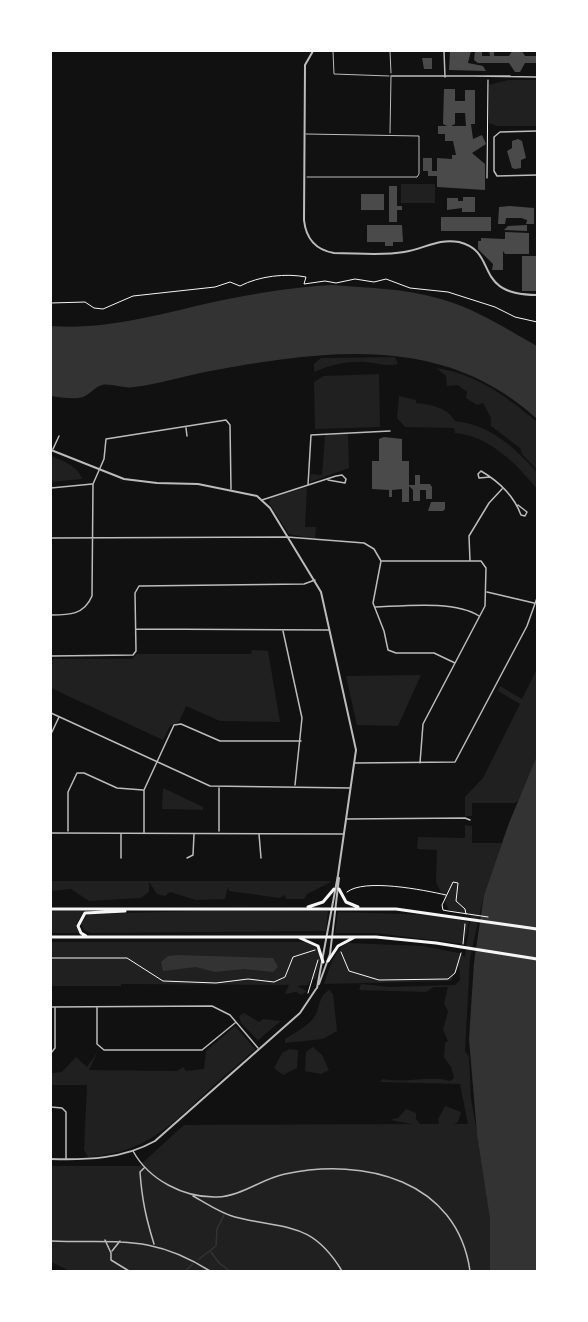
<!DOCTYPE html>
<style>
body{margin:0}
#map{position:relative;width:588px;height:1322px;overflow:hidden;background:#111;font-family:Cabin,sans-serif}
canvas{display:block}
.frame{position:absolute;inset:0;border:52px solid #fff;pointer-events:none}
</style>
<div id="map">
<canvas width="588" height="1322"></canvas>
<div class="frame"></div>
</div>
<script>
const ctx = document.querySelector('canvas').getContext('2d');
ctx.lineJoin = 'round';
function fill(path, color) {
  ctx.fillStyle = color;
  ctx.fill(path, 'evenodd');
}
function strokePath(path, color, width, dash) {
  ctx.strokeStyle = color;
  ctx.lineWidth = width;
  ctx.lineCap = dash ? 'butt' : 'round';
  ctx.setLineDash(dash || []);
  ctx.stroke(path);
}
fill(new Path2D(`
 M508,80H537V125L535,126H497L489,123V85Z
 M401,184H435V203H401Z
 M395,357L398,364C385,367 378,363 365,362C347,361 330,365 314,372V364L321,358Z
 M436,368C474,373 508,397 537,422V470L522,454L520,448L491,426V418L483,403L477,405L466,398L467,392L458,385L447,386L446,376Z
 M379,374L380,427L315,429L314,382L323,376Z
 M399,396L416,400V403C430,404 448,408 455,421C490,425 513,446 537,472V489C516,463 489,436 455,433L454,428L405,427L397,418Z
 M348,434L349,468L310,482L312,457L311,474L322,475L325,435Z
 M51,456C62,460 79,467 82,479L51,482Z
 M307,487L305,527H316L315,539L289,534L269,503L271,498Z
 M252,650L268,651L280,722L220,721L186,706L179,722L170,726L163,740L51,688V659H132L137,654H251Z
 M537,669V761L518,801L514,803H472V816H465V797L483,778L520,704L498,691L500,686L522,699Z
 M421,675L398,726L357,725L346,676Z
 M163,788L203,807V810L162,809Z
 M465,825L472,826V843H502L484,895L470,958L465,1051L469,1057L471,1099L486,1183L490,1219V1271H70L51,1262V1166H139L184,1125L412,1124L390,1120L398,1118L406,1109L416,1113V1119L420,1124H439L438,1119L445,1106L461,1112L458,1122L454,1124H468L460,1084L380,1082L383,1079C407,1084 428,1075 450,1081L454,1078L451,1067L444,1057L445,1043L448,1041L443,1030L448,1011L444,1004L448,987H434L426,992L359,990L361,984L389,987L455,985L460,980L459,966L451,981L324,984C330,968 332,953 347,943L422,946L459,953L465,957L471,914L449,910L436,882L437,850L417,849L418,837L465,838Z
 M51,881H330L331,882L307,894L304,899H287L284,895L280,898L229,891L228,887L225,899L196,900L170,892L165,896L157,894L149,882V892L141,898L89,901L71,889L51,891Z
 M233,910L328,911L326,931L91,933L84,930L81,924L88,914Z
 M51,911H84L76,924L79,933H51Z
 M338,912L437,915L469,922L464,944L376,933H335Z
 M51,942H305L316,946L321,959L316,979H311L308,985L297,986L307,991L301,995L296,992L285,994L289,985L121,984V986H51Z
 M329,990L333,994L337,1031L323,1039L285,1043V1039C295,1032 310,1026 316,1014C320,1005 319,996 329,990Z
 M244,1013L259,1022L263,1019L281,1021L258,1040L241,1023L239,1016Z
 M235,1026L255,1049C242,1062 227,1073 213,1086C172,1124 147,1153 88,1157L84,1150L87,1085H51V1073L62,1072L76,1057L87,1067L98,1051L89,1070L177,1071L183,1067L186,1071L204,1069L206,1051Z
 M313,1047L322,1055L329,1070L321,1074L305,1071L306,1052Z
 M289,1049L298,1050L297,1068L283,1075L274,1068L282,1053Z`), '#202020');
fill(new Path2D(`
 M332,285C367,288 403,288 437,298C473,307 505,328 537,346V419C444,333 325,350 210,371C184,376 159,384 134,387C124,389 112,383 102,385C95,387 90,394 83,397C74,400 60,397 51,396V326C105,330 157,315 209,303C250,294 291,287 332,285Z
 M537,756V1271H490V1219L477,1134L469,1039L474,962L484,895L509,823Z
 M178,955L273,958L278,967L273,972L244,969L215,972L196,967L163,971L161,962L168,956Z`), '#333');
strokePath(new Path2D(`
 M211,1252L219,1263L230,1271
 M199,1259L216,1246L217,1229L224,1215
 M185,1271L193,1264`), '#333', 1.5);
fill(new Path2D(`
 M450,51H471L468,63L483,66L486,71L449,70Z
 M475,51H482V56H490L489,51H494V56H509L512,51H522L525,56H537V63H525L520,72H515L509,63H478L474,60Z
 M422,58H432V69H424Z
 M444,89H455V101H465V90H475V124H471L473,139L482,135L486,144L472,153L485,164V190L437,187V176H428V171H423V158H432V171H437V158L452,159V155H456L453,141H445V134H438V126H447L443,124ZM455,113H465L466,126H451L455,124Z
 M518,139L522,141L526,158L521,160V168L515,169L512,168L507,151L512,148V141Z
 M389,186H397V206H402V210H397V222H389Z
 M361,194H384V210H361Z
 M463,197H475V212H462V208L447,210V198H458V201H463Z
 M510,206L534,208V224H526L527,220L521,218H506L505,224H498L499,207Z
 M441,217H491V231H441Z
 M367,225H402L403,242H393V246H385V242H367Z
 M527,225V231L504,230L508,226Z
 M505,232L529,233V254H505L503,251V270H492L493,264L478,249V241H481V238L505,239Z
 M522,256H537V291H522Z
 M384,437L402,439V461H409V485H415V475H420V484H430L432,487V499H426V490H420V501H413V490L409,486V502H402V489L392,490V497H389V490L372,489V461H379V439Z
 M431,502H445V509L443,511H428Z`), '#4a4a4a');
strokePath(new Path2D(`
 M487,178L488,80
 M51,303L85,302L94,308L103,309L133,296L215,287L230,282L240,286C259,276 286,273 306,277L304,284L325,281L336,283L355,279L374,282L386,279L410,288L448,292L495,307L515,317L537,322
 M347,892C364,878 424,890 446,895
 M466,914L465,909L456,901L458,883L453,882L442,905L443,910L448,911L488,917
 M463,944L465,924
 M341,952L349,971L379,980L448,979L455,973L461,953
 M51,958H127L163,981L216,983L248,979L274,982L285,977L293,957L315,950
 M308,993L318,960`), '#f5f5f5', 1);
strokePath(new Path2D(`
 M333,51L334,74L389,76
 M390,51L391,73
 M390,133L391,77
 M306,134L419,136V174L417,177H307`), '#bcbcbc', 1);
strokePath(new Path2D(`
 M444,51L445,77
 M391,76H510
 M473,76L537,77
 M537,131L500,132L494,137V171L497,176L537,175
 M186,428L187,436
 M53,449L59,436
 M490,477L479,478L478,474L481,471C498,481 514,496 521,515L525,516L527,512L518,505
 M308,485L311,435L390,431
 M51,488L92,484
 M262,500L336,476L342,475L346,479L345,483L328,480
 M51,538L287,537L364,543L374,549L381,561L373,603L384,631L388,650L396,653H434L455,663
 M382,561H481L486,568L485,606L423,724L420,763
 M470,561L469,536L489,503L502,489
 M487,592L534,603
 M375,607C403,606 455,600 479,616
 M51,615C69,615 84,615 92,596L93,484L104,459L106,439L226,420L230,425L231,489
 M136,629L329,630
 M283,631L302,718L295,785
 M51,656L133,655L136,651L135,593L139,586L304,584L315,580
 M51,713L210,786L350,788
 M51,734L59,717
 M355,763L455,762L527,626L537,598
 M346,819L465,818L470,820
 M68,831V792L77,773H84L117,788L143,790
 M219,831V788
 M144,832V790L174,725L181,724L220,741H301
 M51,833L343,834
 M121,834V858
 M259,834L261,858
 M187,858L193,855L194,834
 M51,1007L212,1006L230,1015L258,1048
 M97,1008V1044L104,1050H202L235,1023
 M51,1053L55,1048V1007
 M51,1107L62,1108L66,1112V1159
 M133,1151C149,1180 184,1198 217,1197C242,1196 261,1179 285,1174C364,1157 457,1180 470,1271
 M144,1168L140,1172C142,1200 146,1218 154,1244
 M193,1196C206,1203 220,1213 235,1217C285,1230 311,1220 342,1271
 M105,1240L111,1253V1260L129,1271
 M51,1241C116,1244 150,1233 210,1271
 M112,1251L120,1241`), '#bcbcbc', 1.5);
strokePath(new Path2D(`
 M313,51L305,65L304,220C306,239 316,250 334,253C357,253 382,256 404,252C424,249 438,238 459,242C500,252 471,295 537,295
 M51,450L124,479L157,483L198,484L257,496L270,508L321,592L356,750L338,875L317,988
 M319,984L330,954L339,878
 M51,1159C87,1160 123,1159 155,1141L300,1013L316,989`), '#bcbcbc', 2);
strokePath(new Path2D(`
 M339,889L346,902L358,907
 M308,907L323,902L334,889
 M51,909H396L537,929
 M86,936L81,933L78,926L85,913L125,911
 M51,937H376L436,943L537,959
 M300,938L318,946L323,962
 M328,961L338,946L355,937`), '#f5f5f5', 3);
</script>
